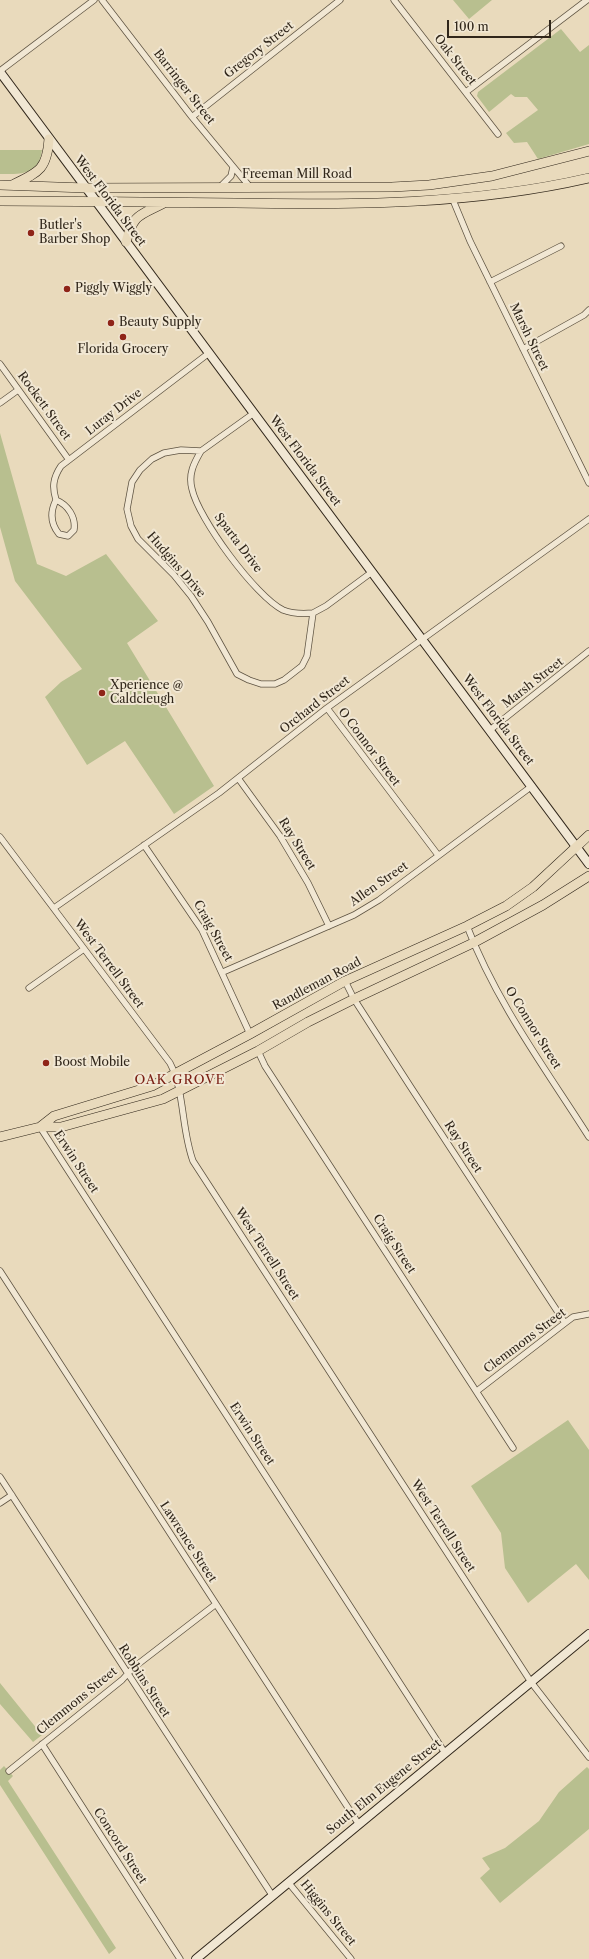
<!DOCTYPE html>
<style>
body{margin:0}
#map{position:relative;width:589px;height:1959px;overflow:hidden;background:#e9dabc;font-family:"Libre Caslon Text",serif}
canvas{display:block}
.scale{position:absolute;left:447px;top:20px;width:104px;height:18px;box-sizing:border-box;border:2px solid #30261a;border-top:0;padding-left:5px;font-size:12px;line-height:14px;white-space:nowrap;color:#30261a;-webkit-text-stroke:3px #f1e7d3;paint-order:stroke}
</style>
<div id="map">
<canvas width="589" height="1959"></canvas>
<div class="scale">100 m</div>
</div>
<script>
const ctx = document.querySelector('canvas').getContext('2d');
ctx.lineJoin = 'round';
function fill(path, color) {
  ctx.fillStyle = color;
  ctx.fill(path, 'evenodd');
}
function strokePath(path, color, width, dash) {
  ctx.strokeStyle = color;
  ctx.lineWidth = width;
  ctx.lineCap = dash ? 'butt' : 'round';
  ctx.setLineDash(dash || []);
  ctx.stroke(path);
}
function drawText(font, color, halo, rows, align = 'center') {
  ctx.font = font + ' "Libre Caslon Text",serif';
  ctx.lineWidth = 4;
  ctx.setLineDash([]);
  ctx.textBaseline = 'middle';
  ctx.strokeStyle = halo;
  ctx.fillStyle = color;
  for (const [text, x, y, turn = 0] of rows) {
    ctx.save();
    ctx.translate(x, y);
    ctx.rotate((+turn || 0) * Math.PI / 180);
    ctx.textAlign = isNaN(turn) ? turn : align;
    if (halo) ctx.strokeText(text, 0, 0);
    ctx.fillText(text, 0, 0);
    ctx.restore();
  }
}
fill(new Path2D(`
 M453,0H492L469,19Z
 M561,29L580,52L589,45V144L538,159L527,142L514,143L506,133L538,110L527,97H515L511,94L489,112L477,96L478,92Z
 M0,150H42C39,176 20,174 0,174Z
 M0,433L37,564L66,576L106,554L158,621L127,643L214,786L174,814L125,741L87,765L45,697L61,682L82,669L15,581L0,527Z
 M568,1420L589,1450V1580L576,1564L528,1603L505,1568L501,1533L471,1486Z
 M0,1683L42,1735L33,1742L0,1704Z
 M4,1766L13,1776L8,1781L116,1948L109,1954L0,1785V1770Z
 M587,1767L589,1769V1829L500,1903L480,1878L490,1869L482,1858L505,1848L539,1821L559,1792Z`), '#b8bf8f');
const street = new Path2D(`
 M102,0L192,117L250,187
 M394,0L498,134
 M0,71L94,0
 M466,92L587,0
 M192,117L340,0
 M220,187L231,176L233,167
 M453,200L470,241L589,483
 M490,282L561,246
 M523,349L584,315L589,310
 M0,364L69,460
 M0,403L18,390
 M254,413L201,451L181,450L164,453L152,459L140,470L132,482L127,509L131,526L138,539L174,575L191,596L208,622L237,674L249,680L261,684H275L284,680L302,666L307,656L313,613L326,606L372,572
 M201,451C194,463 188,474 192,489C198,518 256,597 283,610C293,614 302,614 313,613
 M56,500C50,512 50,523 59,534L68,536L74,530C76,517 68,505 56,500C52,487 53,478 61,466L209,353
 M327,708L438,855
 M490,730L589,651
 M238,778L280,836L308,883L329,926
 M0,837L170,1063C185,1092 181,1128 193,1161L531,1682L589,1757
 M144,845L202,930L250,1034
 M54,908L219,793L327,708L589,519
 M467,926C496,1002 545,1068 589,1137
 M223,972L354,915L379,900L532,786
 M345,981L354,999L410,1086L565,1323
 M29,988L84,949
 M258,1051L265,1066L513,1448
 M40,1127L445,1753
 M0,1271L358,1823
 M477,1391L565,1323L573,1317L589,1314
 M0,1477L272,1895
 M0,1503L12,1495
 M42,1744L180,1959
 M9,1771L122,1680L133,1668L216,1604
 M288,1882L351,1959`);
const secondary = new Path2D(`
 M0,72L589,864
 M196,1959L589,1634`);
const primary = new Path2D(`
 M14,184C40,172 47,168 49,139
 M0,185L86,188L392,187L429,185L492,176L589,151
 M0,201C78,201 157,202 235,203C354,205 472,205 589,178
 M126,242C134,213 139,216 164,203
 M40,1127L54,1116L152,1086L250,1034L345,981L467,926L506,906L533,887L589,835
 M0,1137L40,1127H61L163,1099L258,1051L308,1022L354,999L473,943L543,905L589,876`);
strokePath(street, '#5e5342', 7);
strokePath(secondary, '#30261a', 10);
strokePath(primary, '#30261a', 10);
strokePath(street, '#f1e7d3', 5.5);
strokePath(secondary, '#f1e7d3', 8);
strokePath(primary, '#e9dabc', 9);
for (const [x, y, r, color] of [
 [31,233,4,"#8f2418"],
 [67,289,4,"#8f2418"],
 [111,323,4,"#8f2418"],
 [123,337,4,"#8f2418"],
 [102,693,4,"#8f2418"],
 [46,1063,4,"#8f2418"]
]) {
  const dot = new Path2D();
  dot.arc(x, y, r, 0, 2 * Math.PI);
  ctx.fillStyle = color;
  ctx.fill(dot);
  strokePath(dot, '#f1e7d3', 1.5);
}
drawText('12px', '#30261a', '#f1e7d3', [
 ["Gregory Street",259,50,-38],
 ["Oak Street",455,60,52],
 ["Barringer Street",184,87,52],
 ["Freeman Mill Road",297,175],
 ["West Florida Street",110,201,53],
 ["Marsh Street",529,337,64],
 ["Rockett Street",44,406,54],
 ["Luray Drive",114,412,-38],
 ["West Florida Street",305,461,53],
 ["Sparta Drive",238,543,53],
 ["Hudgins Drive",176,565,49],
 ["Marsh Street",533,683,-38],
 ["Orchard Street",315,705,-38],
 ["West Florida Street",498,720,53],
 ["O Connor Street",369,747,53],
 ["Ray Street",297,844,58],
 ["Allen Street",379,884,-35],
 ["Craig Street",213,931,61],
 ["West Terrell Street",109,964,53],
 ["Randleman Road",317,984,-28],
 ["O Connor Street",533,1028,58],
 ["Ray Street",463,1147,57],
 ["Erwin Street",76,1162,57],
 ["Craig Street",394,1244,57],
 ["West Terrell Street",267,1254,57],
 ["Clemmons Street",525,1341,-37],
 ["Erwin Street",252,1434,57],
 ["West Terrell Street",443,1526,57],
 ["Lawrence Street",188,1542,57],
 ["Robbins Street",144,1681,57],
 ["Clemmons Street",77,1701,-39],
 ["South Elm Eugene Street",384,1787,-39],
 ["Concord Street",120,1846,57],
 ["Higgins Street",328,1913,51]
]);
drawText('12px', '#30261a', '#f1e7d3', [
 ["Butler's",39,226],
 ["Barber Shop",39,240],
 ["Piggly Wiggly",75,289],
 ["Beauty Supply",119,323],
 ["Florida Grocery",123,350,"center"],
 ["Xperience @",110,686],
 ["Caldcleugh",110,700],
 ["Boost Mobile",54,1063]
], 'left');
ctx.letterSpacing = '1px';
drawText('13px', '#7a1f14', '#f1e7d3', [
 ["OAK GROVE",180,1080]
]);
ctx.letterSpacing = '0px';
</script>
